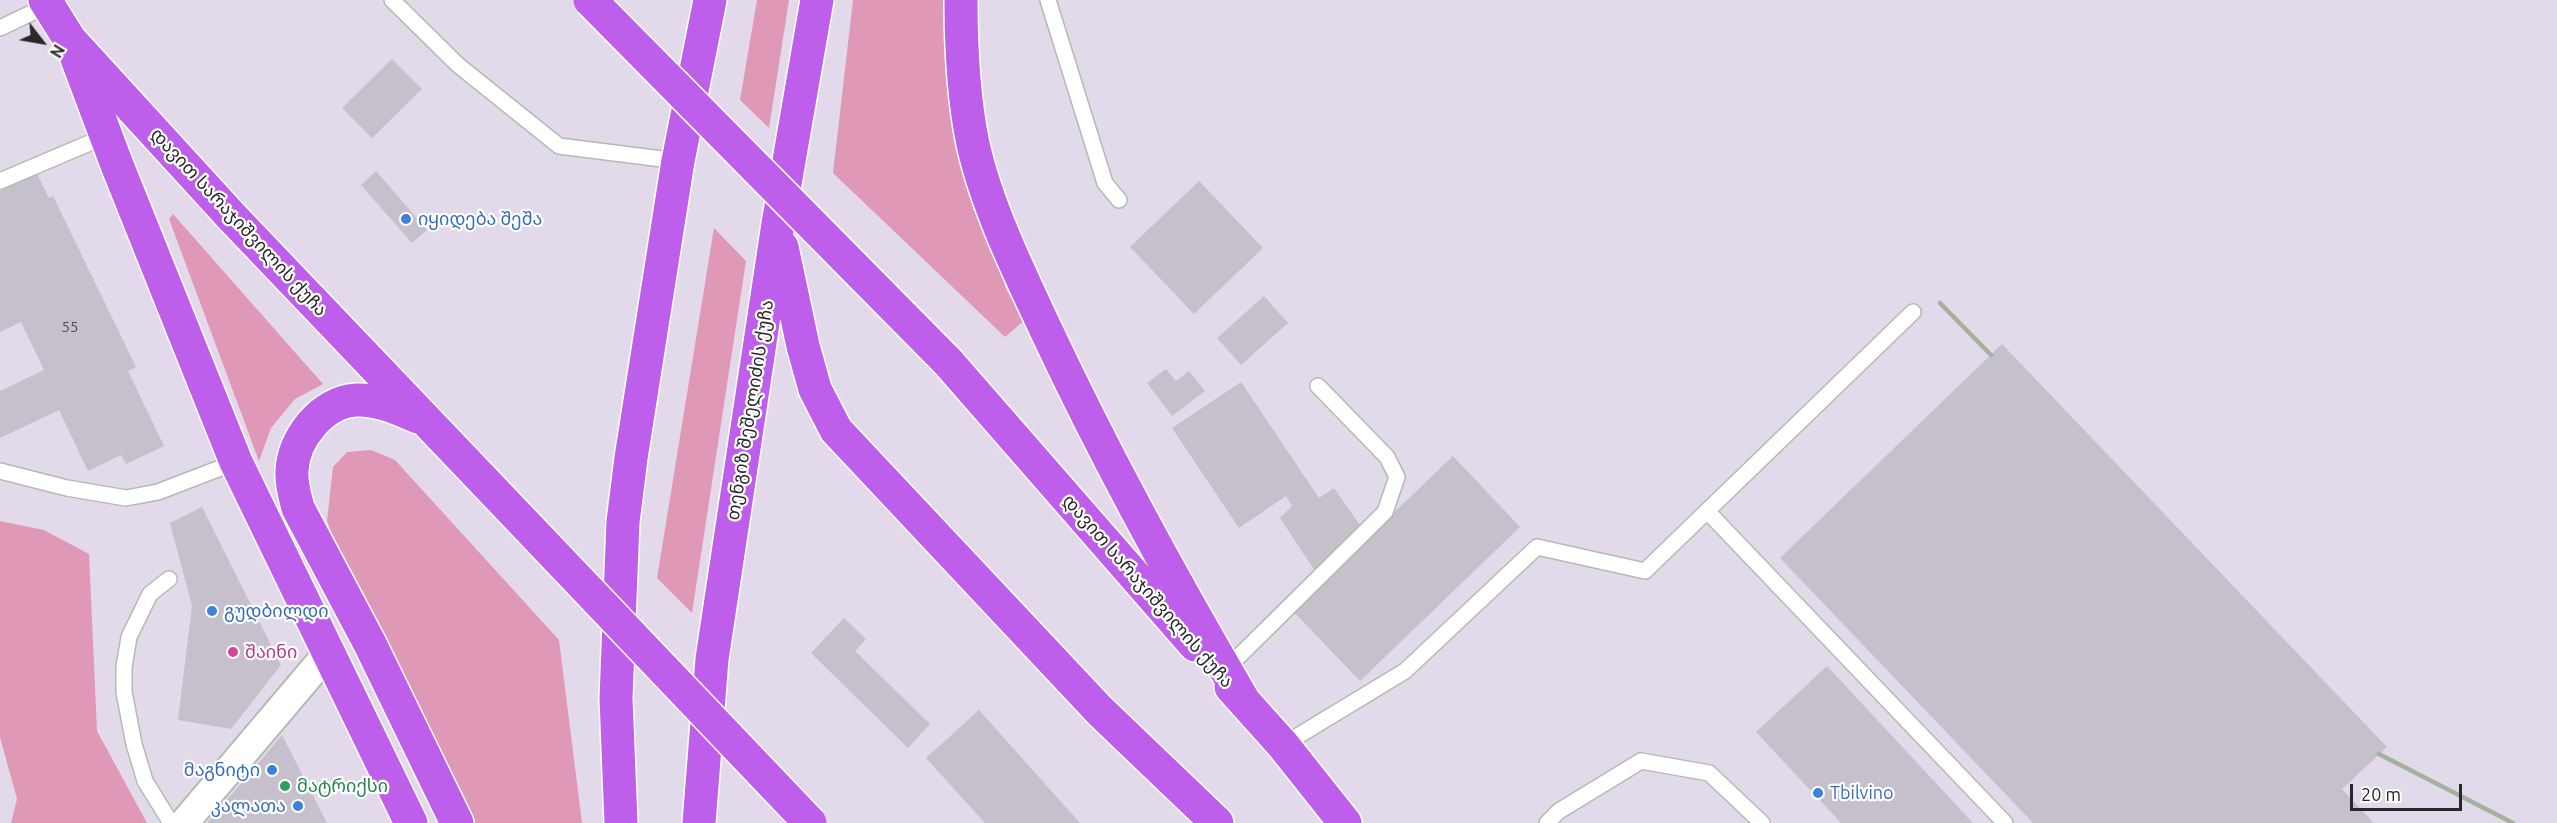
<!DOCTYPE html>
<meta charset="utf-8">
<style>
body{margin:0}
#map{position:relative;width:2557px;height:823px;overflow:hidden;background:#e2daea;font-family:Ubuntu,sans-serif}
canvas{display:block}
.north{position:absolute;left:12px;top:12px;width:60px;height:60px;-webkit-text-stroke:4px #fff;paint-order:stroke;rotate:121deg;font-size:16px;font-weight:700;line-height:24px;text-align:center;color:#282828}
.north::after{content:'';display:block;margin:auto;width:21px;height:27px;background:#282828;clip-path:polygon(50% 0,100% 100%,50% 72%,0 100%)}
.scale{position:absolute;left:2350px;top:784px;width:112px;height:27px;box-sizing:border-box;border:3px solid #282828;border-top:0;padding-left:8px;font-size:18px;line-height:21px;white-space:nowrap;color:#282828;-webkit-text-stroke:4px #fff;paint-order:stroke}
</style>
<div id="map">
<canvas width="2557" height="823"></canvas>
<div class="north">N</div>
<div class="scale">20 m</div>
</div>
<script>
const ctx = document.querySelector('canvas').getContext('2d');
ctx.lineJoin = 'round';
function fill(path, color) {
  ctx.fillStyle = color;
  ctx.fill(path, 'evenodd');
}
function strokePath(path, color, width, dash) {
  ctx.strokeStyle = color;
  ctx.lineWidth = width;
  ctx.lineCap = dash ? 'butt' : 'round';
  ctx.setLineDash(dash || []);
  ctx.stroke(path);
}
function drawText(font, color, halo, rows, align = 'center') {
  ctx.font = font + ' Ubuntu,"Noto Sans Georgian",sans-serif';
  ctx.lineWidth = 4.5;
  ctx.setLineDash([]);
  ctx.textBaseline = 'middle';
  ctx.strokeStyle = halo;
  ctx.fillStyle = color;
  for (const [text, x, y, turn = 0] of rows) {
    ctx.save();
    ctx.translate(x, y);
    ctx.rotate((+turn || 0) * Math.PI / 180);
    ctx.textAlign = isNaN(turn) ? turn : align;
    if (halo) ctx.strokeText(text, 0, 0);
    ctx.fillText(text, 0, 0);
    ctx.restore();
  }
}
fill(new Path2D(`
 M757,0H789L769,128L740,100Z
 M853,0H947L944,44L960,159L1007,291L1026,319L1005,337L833,173Z
 M173,214L323,384L295,399L271,428L259,461L169,219Z
 M714,228L746,261L692,613L657,578Z
 M371,450L395,460L559,640L582,823H475L461,790L356,597L327,521L333,467L347,452Z
 M0,521L44,530L89,554L97,731L147,823H11L17,799L0,737Z`), '#e098b7');
fill(new Path2D(`
 M392,59L422,89L372,138L342,108Z
 M376,171L427,230L412,243L361,185Z
 M37,174L49,198L53,196L136,367L128,371L164,446L126,464L121,455L88,471L59,410L0,438V391L44,370L21,322L0,332V191Z
 M1199,181L1263,248L1194,314L1130,247Z
 M1264,296L1288,323L1241,365L1217,338Z
 M2002,344L2387,747L2342,789L2374,823H2033L1780,558Z
 M1166,369L1176,381L1189,371L1205,391L1172,416L1147,383Z
 M1241,382L1319,498L1334,488L1362,528L1317,574L1280,518L1292,506L1286,496L1239,528L1172,428Z
 M1453,456L1520,527L1360,681L1292,610Z
 M202,507L281,665L231,729L178,720L192,606L170,523Z
 M844,618L866,639L855,651L930,724L908,748L811,653Z
 M1827,666L1973,823H1841L1756,732Z
 M979,710L1080,823H985L926,758Z
 M282,735L327,823H207L252,771Z`), '#c6bfcc');
const lane = new Path2D(`
 M392,0L458,65L559,146L678,161
 M1048,0L1105,183L1119,200
 M0,28L48,5
 M0,181L106,136
 M0,471L67,488L126,498L158,492L236,462
 M1707,511L2005,823
 M169,579L150,594L129,637L124,667V692L134,744L145,781L171,823
 M1225,670L1385,512L1397,477L1387,457L1318,386
 M1283,745L1405,671L1537,547L1645,571L1913,312
 M1547,823L1559,811L1641,761L1709,773L1762,823`);
const street = new Path2D(`
 M184,823L328,653`);
const primary = new Path2D(`
 M45,0L70,40L231,216L442,437
 M961,0C961,49 963,96 973,144C987,207 1019,272 1046,330C1106,458 1174,582 1245,703
 M70,40L117,165L236,462L411,823
 M782,247L803,346L815,389L836,430L1100,711L1217,823
 M948,362L1195,645
 M418,417C399,409 378,399 356,400C322,402 293,439 292,471C291,484 295,496 298,508L370,644L457,823
 M1231,687L1283,745L1345,823
 M621,823L616,698L623,522L631,458L678,161L710,0
 M699,823L712,659L778,224L817,0`);
strokePath(lane, '#b2bcae', 18);
strokePath(street, '#b2bcae', 32);
strokePath(primary, '#fff', 36);
strokePath(lane, '#fff', 15);
strokePath(street, '#fff', 28);
strokePath(primary, '#be5feb', 33);
strokePath(new Path2D(`
 M1940,303L1991,355
 M2379,754L2513,823`), '#a3b29e', 4.5);
const primaryBridge = new Path2D(`
 M590,0L948,362
 M442,437L810,823`);
strokePath(primaryBridge, '#fff', 36, []);
strokePath(primaryBridge, '#be5feb', 33);
for (const [x, y, r, color] of [
 [406,219,6,"#3f7fe0"],
 [212,611,6,"#3f7fe0"],
 [233,652,6,"#d1479c"],
 [272,770,6,"#3f7fe0"],
 [285,786,6,"#2e9e5b"],
 [1818,793,6,"#3f7fe0"],
 [298,806,6,"#3f7fe0"]
]) {
  const dot = new Path2D();
  dot.arc(x, y, r, 0, 2 * Math.PI);
  ctx.fillStyle = color;
  ctx.fill(dot);
  strokePath(dot, '#fff', 2);
}
drawText('15px', '#504e51', null, [
 ["55",70,327]
]);
drawText('18px', '#366cbe', '#fff', [
 ["იყიდება შეშა",418,219],
 ["გუდბილდი",224,611],
 ["მაგნიტი",260,770,"right"],
 ["Tbilvino",1830,793],
 ["კალათა",286,806,"right"]
], 'left');
drawText('18px', '#282828', '#fff', [
 ["დავით სარაჯიშვილის ქუჩა",239,222,47],
 ["თენგიზ შეშელიძის ქუჩა",750,410,-81],
 ["დავით სარაჯიშვილის ქუჩა",1148,591,49]
]);
drawText('18px', '#b23c85', '#fff', [
 ["შაინი",245,652]
], 'left');
drawText('18px', '#27864d', '#fff', [
 ["მატრიქსი",297,786]
], 'left');
</script>
